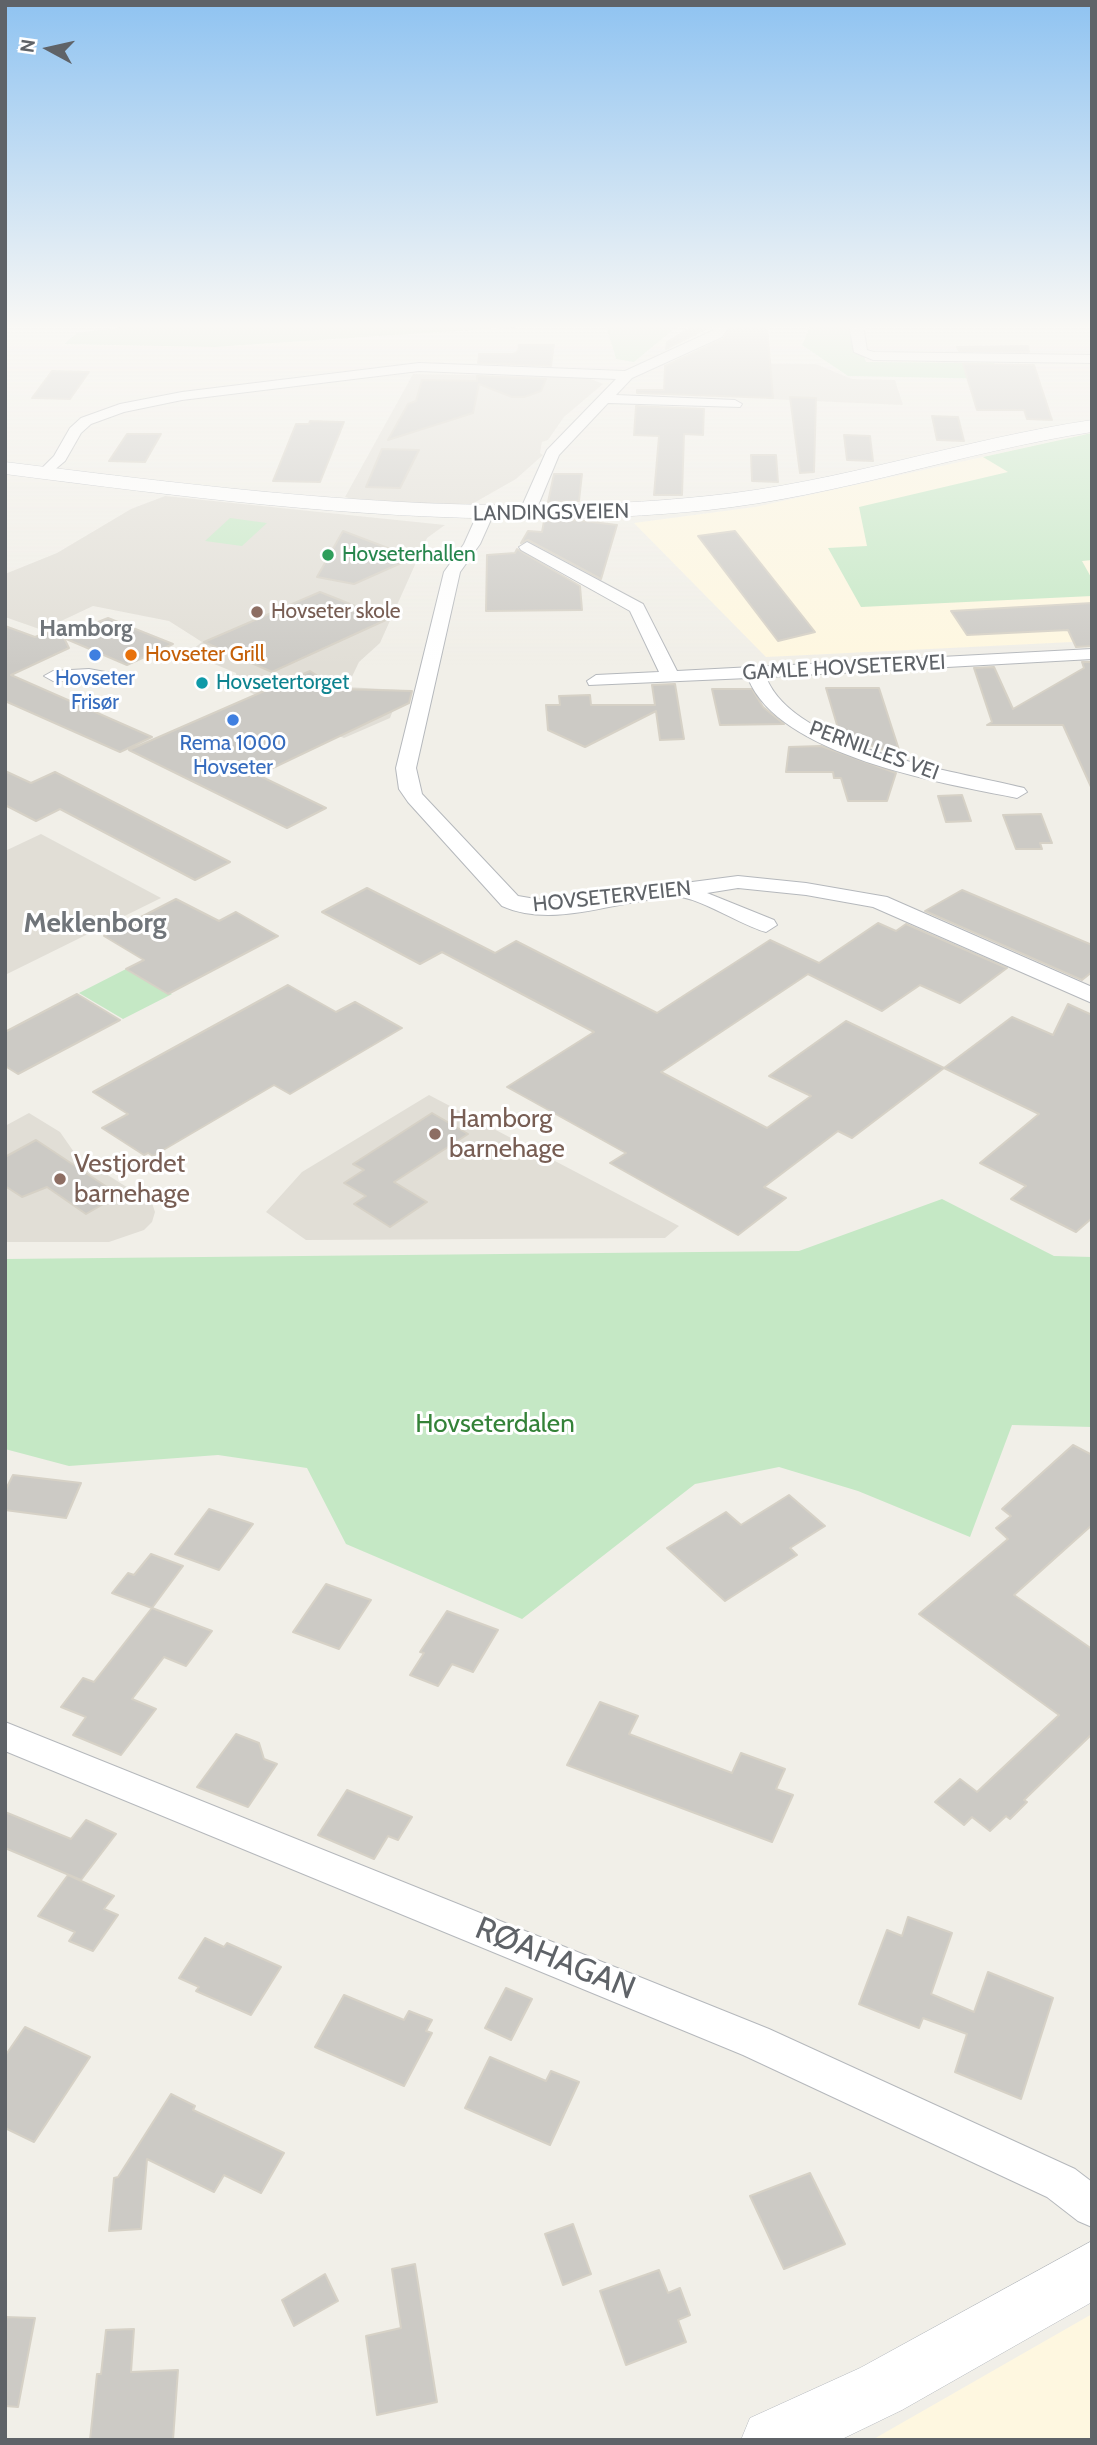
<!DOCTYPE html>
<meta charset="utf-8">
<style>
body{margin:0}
#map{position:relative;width:1097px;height:2445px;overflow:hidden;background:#f1efe8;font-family:Cabin,sans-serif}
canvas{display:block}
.frame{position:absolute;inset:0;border:7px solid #5f6368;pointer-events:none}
.north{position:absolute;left:14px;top:14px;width:70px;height:70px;-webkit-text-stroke:5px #fff;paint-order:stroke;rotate:278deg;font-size:19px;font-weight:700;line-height:28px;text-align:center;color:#5f6368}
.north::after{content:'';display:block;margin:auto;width:24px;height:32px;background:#5f6368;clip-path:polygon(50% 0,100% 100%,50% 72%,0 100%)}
</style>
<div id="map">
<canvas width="1097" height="2445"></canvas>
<div class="frame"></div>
<div class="north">N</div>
</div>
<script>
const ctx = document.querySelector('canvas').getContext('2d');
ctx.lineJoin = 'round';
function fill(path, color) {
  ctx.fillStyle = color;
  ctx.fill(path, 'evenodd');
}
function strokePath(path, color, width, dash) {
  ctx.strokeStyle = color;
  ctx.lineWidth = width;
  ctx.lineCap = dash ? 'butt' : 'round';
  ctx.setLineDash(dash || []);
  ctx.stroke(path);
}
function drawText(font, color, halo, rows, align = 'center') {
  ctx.font = font + ' Cabin,sans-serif';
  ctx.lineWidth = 6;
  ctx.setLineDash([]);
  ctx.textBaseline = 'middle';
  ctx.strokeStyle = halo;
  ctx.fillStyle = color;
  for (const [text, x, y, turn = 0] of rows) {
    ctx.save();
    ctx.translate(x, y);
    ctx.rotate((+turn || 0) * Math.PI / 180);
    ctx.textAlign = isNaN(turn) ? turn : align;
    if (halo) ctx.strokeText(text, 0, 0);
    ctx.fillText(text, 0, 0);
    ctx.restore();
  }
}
fill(new Path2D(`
 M1092,433V641L766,657L634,523L755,507Z
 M1092,2314V2440H872Z`), '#fef7e0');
fill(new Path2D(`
 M738,363L816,364L852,379L895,380L903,405L767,399L749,384Z
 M413,374L576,377L589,378L603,384L564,417L548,440L542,442L540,453L543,455L516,479L465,508L363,502L345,497Z
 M165,496L445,525L427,538L380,643L359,662L347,687L401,690L390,718L344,738L323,730L238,686L236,673L188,653L202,642L169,621L93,606L42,630L5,617V574L57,553L131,509Z
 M41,834L161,898L5,975V851Z
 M429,1095L679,1226L665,1238L306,1240L266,1212L302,1172Z
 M29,1113L60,1132L76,1155L152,1203L155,1212L152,1222L144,1230L109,1242H5V1126Z`), '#e1ded6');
fill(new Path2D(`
 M143,325H545L213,347L64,344L77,333Z
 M606,325H679L634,362L616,359Z
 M811,325H854L866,362L994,363L999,379L848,376L802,345Z
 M1092,433V560L1082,561L1092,579V596L861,607L828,548L867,546L859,507L1008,472L983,457Z
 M230,518L267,523L242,546L205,541Z
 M126,969L172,994L123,1019L79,993Z
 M942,1199L1054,1256L1092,1257V1427L1012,1425L970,1537L858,1491L779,1467L695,1484L522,1619L346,1544L307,1468L218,1455L69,1466L5,1449V1259L799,1251Z`), '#c5e8c5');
const building = new Path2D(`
 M695,325H713L666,349L667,342Z
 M732,325H767L773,398L637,393V390H664L665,366L723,339Z
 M519,345H554L551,366L478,363L479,354H513L518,351Z
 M1028,346L1029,352L959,351L957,347Z
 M963,364L1034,365L1052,420L1027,419L1024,410H977Z
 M52,371L89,372L70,399L32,398Z
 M477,376L546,379L541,391L524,397H512L479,384L473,413L388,440L408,404L416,401L422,380L477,381Z
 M790,397L816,398L814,472L800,473Z
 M636,406L704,409L703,435L684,434L682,495H654L659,436L634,435Z
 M932,416L958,417L964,441L937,440Z
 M310,421L344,422L320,482L273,481L296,424H309Z
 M127,434H161L145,462L109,461Z
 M844,435L870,436L873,461L847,460Z
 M382,449L419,450L400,488L366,487Z
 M751,455H776L778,482L752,481Z
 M554,474H582L579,501L548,502Z
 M576,520L617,525L601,579L528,540L521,543L528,531L542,532L544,521Z
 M343,531L393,550L387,552L408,560L354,584L317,577Z
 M735,531L815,632L778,641L698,536Z
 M517,549L580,586L582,610L486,611L487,555L515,553Z
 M320,592L388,619L272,672L204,642Z
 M1092,603V646L1076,647L1068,630L967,635L951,611Z
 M108,618L173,644L127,665L64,638L69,648L11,675L152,737L120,752L5,701V626L35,637L58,628L63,636Z
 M1082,662H1092V789L1063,725H987L992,722L974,668L994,667L1013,709L1084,668Z
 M310,671L338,689L412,691L409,703L258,775L326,808L287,828L129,750Z
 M675,684L684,739L660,740L656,711L585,747L548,730L546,705H560L559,696L590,695L591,705H655L652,685Z
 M826,688H879L901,756L840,735Z
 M712,689H752L763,707L784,724L720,725Z
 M821,746L896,773L887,801H848L841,778H834L833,772H786L789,747Z
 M5,771L31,783L55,772L230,862L195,880L60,809L36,821L5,805Z
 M962,795L971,821L946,822L938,796Z
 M1041,814L1052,843H1040L1042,849H1016L1003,815Z
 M367,888L495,953L516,941L657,1013L770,940L819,963L878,923L896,931L906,924L1007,968L960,1003L920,985L882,1011L808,974L661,1072L767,1128L811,1096L769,1076L846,1021L944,1068L852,1138L838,1131L764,1187L786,1198L738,1235L610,1163L626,1153L507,1087L594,1032L442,952L420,964L322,912Z
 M962,890L1092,945V972L1082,980L925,911Z
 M176,899L219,921L236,912L278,936L168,994L126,969L144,960L104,936Z
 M288,985L336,1012L355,1002L402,1028L290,1094L274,1085L153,1156L148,1153L144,1155L102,1128L128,1114L93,1092Z
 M77,994L120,1020L18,1074L5,1066V1032Z
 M1068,1004L1092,1015V1218L1076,1232L1011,1199L1026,1186L980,1163L1039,1114L944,1068L1012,1017L1053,1035Z
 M432,1113L468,1134L394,1182L427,1202L390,1227L354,1204L366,1196L344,1183L364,1170L353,1164Z
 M36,1140L119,1195L86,1214L47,1187L22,1197L5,1186V1157Z
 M1073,1445L1092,1455V1525L1014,1595L1092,1649V1734L1024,1800L1027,1802L1010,1819L1006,1816L990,1831L972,1817L964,1825L935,1802L960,1779L977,1792L1059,1715L919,1614L1008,1539L996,1528L1011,1516L1002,1509Z
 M13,1475L81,1483L66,1518L5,1510V1491Z
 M789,1495L825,1526L790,1548L797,1555L725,1601L667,1548L726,1512L741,1525Z
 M209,1509L253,1524L219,1570L175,1554Z
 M151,1554L183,1566L152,1608L112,1593L128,1573L134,1575Z
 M326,1584L371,1600L339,1649L293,1632Z
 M152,1608L212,1631L186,1666L164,1657L132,1699L156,1709L121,1755L73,1735L86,1717L61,1707L83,1678L94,1682Z
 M447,1611L498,1630L473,1672L452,1664L438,1686L410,1675L424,1653L420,1652Z
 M600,1702L638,1716L629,1734L732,1773L741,1753L785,1769L776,1789L793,1795L772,1842L567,1765Z
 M236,1734L259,1743L264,1759L277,1764L248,1807L197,1787Z
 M347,1790L412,1817L398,1840L388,1836L374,1859L318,1835Z
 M5,1812L71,1839L86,1820L116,1834L81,1880L5,1848Z
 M68,1875L114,1896L104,1909L118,1915L93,1951L69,1941L75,1932L38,1916Z
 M908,1917L952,1933L931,1994L974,2012L988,1972L1053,1998L1021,2099L955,2072L967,2034L923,2018L919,2028L859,2004L887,1930L902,1936Z
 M205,1938L224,1947L227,1943L281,1967L251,2015L196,1991L199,1987L179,1978Z
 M506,1988L532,1999L511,2040L485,2028Z
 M344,1995L404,2020L409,2011L432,2020L426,2031L432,2033L404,2086L315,2047Z
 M25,2027L90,2057L34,2142L5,2128V2056Z
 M490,2057L546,2081L551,2071L579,2082L550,2145L465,2108Z
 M171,2094L195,2106L193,2110L284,2153L261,2193L224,2175L214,2192L147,2159L141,2229L109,2231L114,2178L118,2177Z
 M810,2173L845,2244L784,2269L750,2196Z
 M573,2224L591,2274L563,2285L545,2234Z
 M415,2264L437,2402L377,2415L366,2336L401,2328L392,2269Z
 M659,2270L668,2293L680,2288L690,2315L678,2320L686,2342L626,2365L600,2291Z
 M325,2274L338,2301L294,2326L282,2300Z
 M5,2317L35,2318L18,2407L5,2406Z
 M134,2329L131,2372L178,2370L173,2440H90L97,2374H101L106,2330Z`);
fill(building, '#cccac5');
strokePath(building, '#d6d1c6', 2);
const street = new Path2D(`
 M717,325H730L722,337L632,378L616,395L735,400L742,404L740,407L608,403L559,455L534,515L526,520L518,515L547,450L616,379L419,371L182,400L124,412L91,424L81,433L65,461L45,478L37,473L54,456L70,428L81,418L120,404L182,392L419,363L625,371L712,331Z
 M849,325H863L867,350L874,352L1092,355V363L873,360L854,352Z
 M485,510L493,515L480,544L460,572L416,768L422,794L518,896L547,901L738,876L806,883L887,897L1092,987V1003L873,907L806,895L738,888L707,893L774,920L777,925L766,932C742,926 697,896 677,897C621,898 556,930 502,906L408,802L399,789L396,768L444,572L464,544L477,515Z
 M527,542L643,604L677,671L1092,649V659L766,677C794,749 956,771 1024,788L1027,792L1017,798C943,783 778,756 748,678L589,685L587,681L596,675L659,672L630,611L521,550L519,547Z
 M89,669L127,676L129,680L120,686L89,679L53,681L44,676L53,671Z
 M5,1722L769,2029L1075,2169L1092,2182V2227L1078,2221L1047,2197L743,2055L5,1751Z`);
const secondary = new Path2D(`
 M1092,420V432C963,452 839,496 708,510C472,534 239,504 5,474V462C239,491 472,521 708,496C839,483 963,439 1092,420Z
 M1092,2241V2302L902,2410L840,2440H741L750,2418L860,2368Z`);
strokePath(street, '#b5b8bc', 2);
strokePath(secondary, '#b6babf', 1);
fill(street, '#fff');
fill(secondary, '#fff');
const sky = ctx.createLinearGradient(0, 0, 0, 667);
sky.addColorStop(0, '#8fc3f1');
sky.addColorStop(0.49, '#f9f8f5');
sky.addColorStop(1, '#f9f8f500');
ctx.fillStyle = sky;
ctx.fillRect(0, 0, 1097, 667);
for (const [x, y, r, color] of [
 [328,555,7,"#2e9e5b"],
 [257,612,7,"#8d6e63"],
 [95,655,7,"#3f7fe0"],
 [131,655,7,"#e8710a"],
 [202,683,7,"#0f9aa8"],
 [233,720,7,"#3f7fe0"],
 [435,1134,7,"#8d6e63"],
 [60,1179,7,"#8d6e63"]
]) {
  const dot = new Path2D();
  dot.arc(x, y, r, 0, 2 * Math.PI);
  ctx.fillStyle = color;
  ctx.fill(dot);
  strokePath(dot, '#fff', 2.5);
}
drawText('21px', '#5f6368', '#fff', [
 ["LANDINGSVEIEN",551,513,-1],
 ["GAMLE HOVSETERVEI",844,668,-3],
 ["PERNILLES VEI",874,751,20],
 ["HOVSETERVEIEN",612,897,-6]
]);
drawText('21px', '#27864d', '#fff', [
 ["Hovseterhallen",342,555]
], 'left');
drawText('21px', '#785e54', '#fff', [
 ["Hovseter skole",271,612]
], 'left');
drawText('21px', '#c56008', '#fff', [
 ["Hovseter Grill",145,655]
], 'left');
drawText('21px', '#366cbe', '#fff', [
 ["Hovseter",95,679],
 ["Frisør",95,703],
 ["Rema 1000",233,744],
 ["Hovseter",233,768]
]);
drawText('21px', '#0d838f', '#fff', [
 ["Hovsetertorget",216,683]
], 'left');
drawText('bold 23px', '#70757a', '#fff', [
 ["Hamborg",86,629]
]);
drawText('26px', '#785e54', '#fff', [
 ["Hamborg",449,1119],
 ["barnehage",449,1149],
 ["Vestjordet",74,1164],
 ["barnehage",74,1194]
], 'left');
drawText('26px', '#348238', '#fff', [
 ["Hovseterdalen",495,1424]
]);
drawText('bold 28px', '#70757a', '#fff', [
 ["Meklenborg",95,924]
]);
drawText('32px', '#5f6368', '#fff', [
 ["RØAHAGAN",555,1959,22]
]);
</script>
